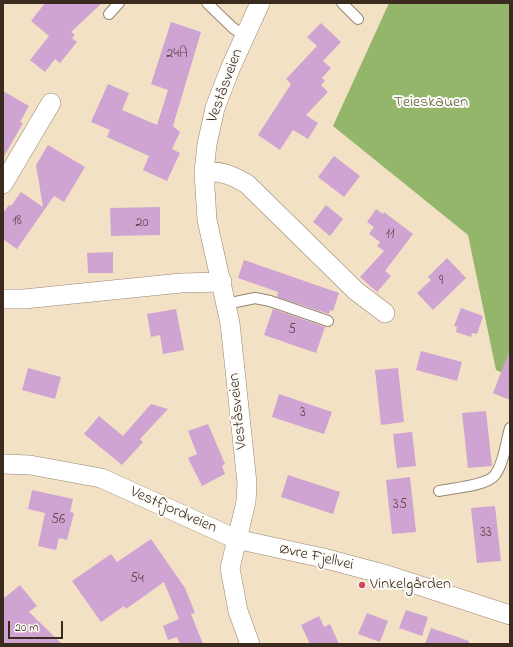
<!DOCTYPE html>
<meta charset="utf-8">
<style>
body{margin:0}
#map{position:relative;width:513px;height:647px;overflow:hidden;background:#f2e1c4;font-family:"Indie Flower",sans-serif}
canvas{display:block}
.frame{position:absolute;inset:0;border:4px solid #3b2a1e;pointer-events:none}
.scale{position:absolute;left:8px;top:621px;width:55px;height:18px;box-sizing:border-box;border:2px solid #3b2a1e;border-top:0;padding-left:5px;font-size:12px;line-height:14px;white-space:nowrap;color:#3b2a1e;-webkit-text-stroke:3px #fdfcf7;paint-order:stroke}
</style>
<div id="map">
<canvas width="513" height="647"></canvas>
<div class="frame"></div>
<div class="scale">20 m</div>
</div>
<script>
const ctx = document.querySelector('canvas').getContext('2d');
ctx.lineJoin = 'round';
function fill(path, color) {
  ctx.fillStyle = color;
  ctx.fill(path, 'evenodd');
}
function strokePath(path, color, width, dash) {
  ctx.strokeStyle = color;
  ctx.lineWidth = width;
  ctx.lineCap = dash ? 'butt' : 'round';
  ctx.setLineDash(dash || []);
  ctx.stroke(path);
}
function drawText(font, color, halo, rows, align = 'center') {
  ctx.font = font + ' "Indie Flower",sans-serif';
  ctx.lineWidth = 4;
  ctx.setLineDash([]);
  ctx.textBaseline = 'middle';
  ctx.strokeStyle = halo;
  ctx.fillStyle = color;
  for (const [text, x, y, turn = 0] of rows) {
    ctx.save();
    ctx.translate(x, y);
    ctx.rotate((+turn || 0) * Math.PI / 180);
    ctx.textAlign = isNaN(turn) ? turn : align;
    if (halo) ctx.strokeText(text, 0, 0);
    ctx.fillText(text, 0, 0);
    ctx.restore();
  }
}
fill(new Path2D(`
 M389,3H510V376L496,370L468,235L333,126Z`), '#93b66a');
fill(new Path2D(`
 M45,3H102L71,32L75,35L72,38L77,42L60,63L55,59L45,72L30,60L49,36L31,21Z
 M171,22L201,32L173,126L180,132L172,149L180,153L167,181L143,170L149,156L107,137L110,130L91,122L108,84L129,93L122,110L157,125L168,90L151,84Z
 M321,23L341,42L323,61L331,68L322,78L325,81L321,85L328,92L306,115L318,123L308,139L293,130L280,150L258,135L291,84L286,79L317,46L307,37Z
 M3,91L29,106L20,122L23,123L3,158Z
 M48,145L85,167L64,202L54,196L17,249L3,239V213L9,205L11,206L21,192L43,207L36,165Z
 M334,156L360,176L344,197L318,177Z
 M326,205L343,219L330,236L313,222Z
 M160,207V235L111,236L110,208Z
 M376,209L383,214L384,212L413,234L385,271L391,276L377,292L360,277L384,251L377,246L380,242L369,234L374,227L367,222Z
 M113,252V273H88L87,253Z
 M447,258L466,278L433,310L417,293L431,280L428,277Z
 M244,260L339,293L333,311L330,310L329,314L277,297L278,292L238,278Z
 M461,308L483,316L477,334L472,333L471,337L456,332L457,327L454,326Z
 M176,309L184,350L163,354L160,335L151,337L147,314Z
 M273,309L325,327L316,353L264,335Z
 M421,351L462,362L457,381L416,370Z
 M509,352H510V400L493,393Z
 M28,368L61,377L55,399L22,390Z
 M398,368L404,422L381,425L375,370Z
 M279,394L332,412L324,434L272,417Z
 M151,404L168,409L140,439L143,442L122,465L84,434L99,416L123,436Z
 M486,411L492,466L468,468L462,413Z
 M208,424L225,464L222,466L225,474L202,486L188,458L197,454L188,431Z
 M412,432L416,466L397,468L393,434Z
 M288,475L340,492L333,514L281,497Z
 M410,477L416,532L392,534L386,480Z
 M32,490L73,499L70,512L74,513L67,540L59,538L56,550L38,546L45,513L28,509Z
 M495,506L501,561L477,563L471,508Z
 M151,539L185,588L195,613L191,614L203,644H180L177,637L168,640L163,626L179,619L164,582L126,609L124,606L101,622L72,581L111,554L117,562Z
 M20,585L37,606L29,612L62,644H3V599Z
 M406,610L428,617L422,636L399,628Z
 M367,613L388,621L380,642L358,634Z
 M319,616L324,627L330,624L339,644H310L301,625Z
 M431,628L469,641V644H425Z`), '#d0a4d2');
const service = new Path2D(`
 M207,3L233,28L245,36
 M342,3L358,19
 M109,14L119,3
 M226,304L255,298L270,301L328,321
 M439,491C453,488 487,486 495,475C504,463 506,442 510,428`);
const minor = new Path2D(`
 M204,172C221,170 233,176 247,184L356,291L385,313
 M3,184L51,103
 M3,299H24L181,283L222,282
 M3,464L30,465L101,478L236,539L323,558L387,575L510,615
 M250,644L238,611L230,568L246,502L247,483L230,323L207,220L204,172L207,144L215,108L230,69L260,3`);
strokePath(service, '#968671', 12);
strokePath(minor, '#968671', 20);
strokePath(service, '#fff', 10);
strokePath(minor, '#fff', 19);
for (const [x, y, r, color] of [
 [362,585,4,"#d1495b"]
]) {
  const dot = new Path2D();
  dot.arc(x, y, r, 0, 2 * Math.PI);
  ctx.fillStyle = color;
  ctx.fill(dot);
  strokePath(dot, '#fdfcf7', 1.5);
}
drawText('14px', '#60484b', null, [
 ["24A",177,55],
 ["18",17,222],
 ["20",142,224],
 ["11",390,235],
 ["9",441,282],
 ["5",292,331],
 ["3",303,414],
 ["35",400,506],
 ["56",58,521],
 ["33",486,534],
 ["54",137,580]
]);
drawText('16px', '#3b2a1e', '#fdfcf7', [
 ["Veståsveien",226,86,-70],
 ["Veståsveien",239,411,-96],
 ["Vestfjordveien",173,511,24],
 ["Øvre Fjellvei",316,558,13]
]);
drawText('16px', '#615d3a', '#fdfcf7', [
 ["Teieskauen",431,103]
]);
drawText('16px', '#3b2a1e', '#fdfcf7', [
 ["Vinkelgården",370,585]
], 'left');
</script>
